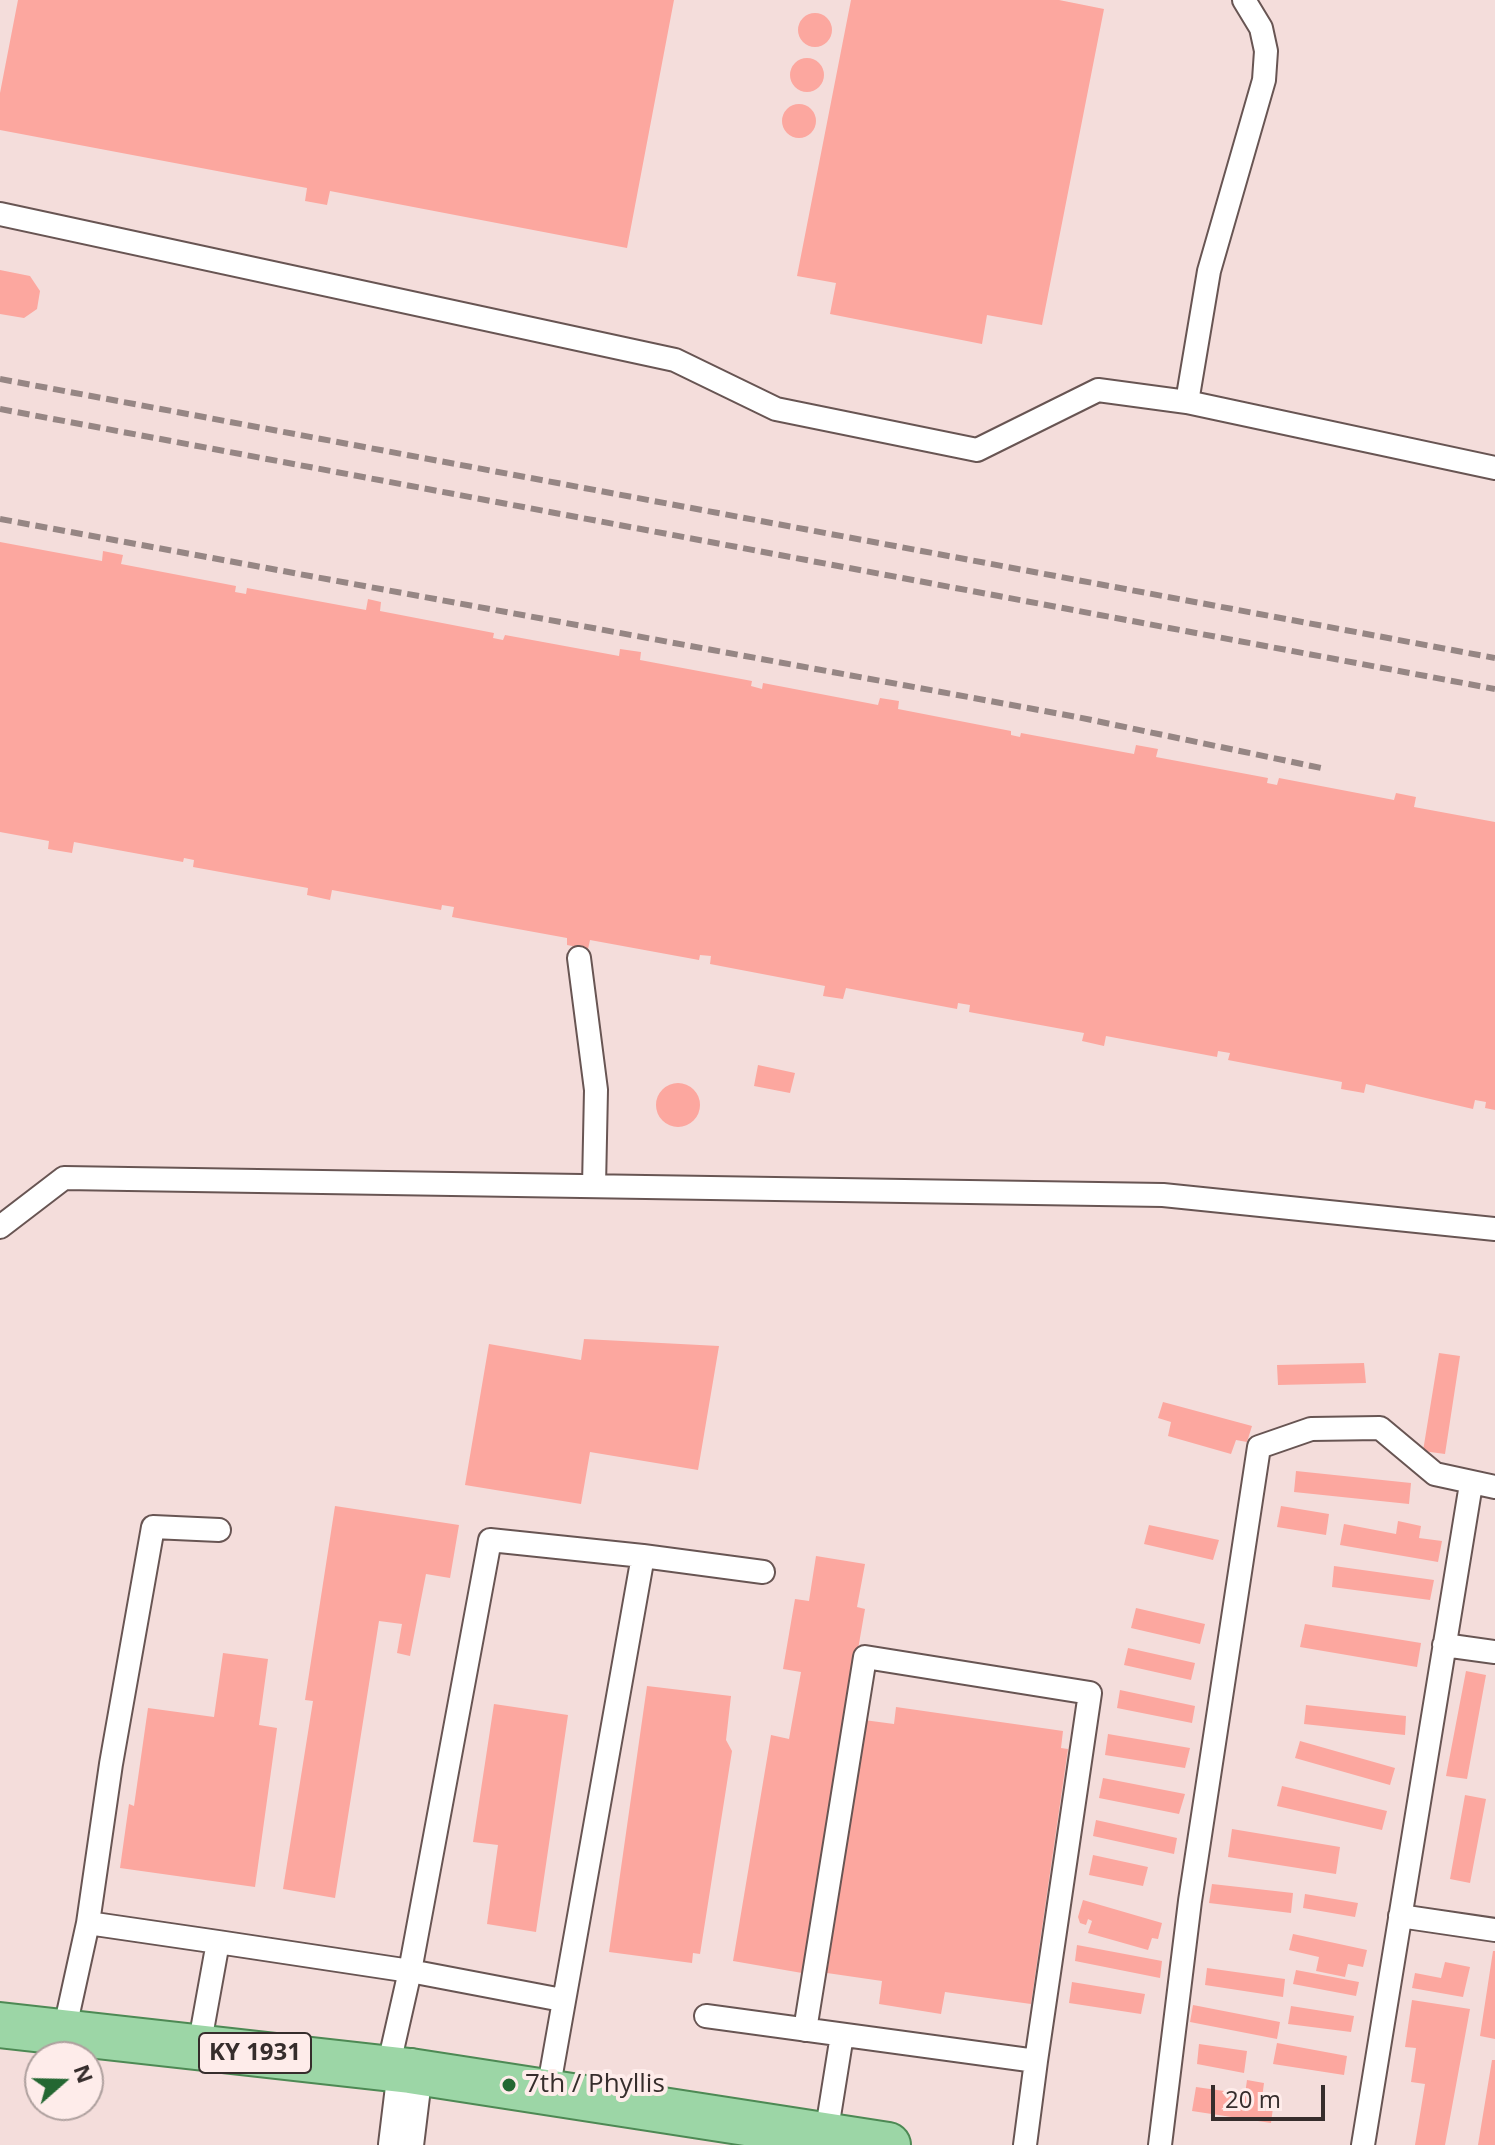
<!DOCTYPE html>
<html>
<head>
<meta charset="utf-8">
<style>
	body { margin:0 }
	#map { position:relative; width:1495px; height:2145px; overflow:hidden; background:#f4dddb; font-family:"Open Sans",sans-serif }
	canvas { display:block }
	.north { position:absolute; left:24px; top:2041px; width:80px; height:80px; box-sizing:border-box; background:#feecea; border:2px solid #aea09e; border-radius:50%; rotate:70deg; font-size:22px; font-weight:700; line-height:32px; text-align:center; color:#362d2c }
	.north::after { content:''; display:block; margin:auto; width:28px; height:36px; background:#246732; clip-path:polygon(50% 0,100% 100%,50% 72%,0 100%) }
	.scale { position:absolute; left:1211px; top:2085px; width:114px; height:36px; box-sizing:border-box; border:4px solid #362d2c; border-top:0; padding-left:10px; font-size:24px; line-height:28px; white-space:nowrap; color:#362d2c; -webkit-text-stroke:6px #feecea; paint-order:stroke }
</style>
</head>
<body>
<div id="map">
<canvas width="1495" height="2145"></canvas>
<div class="north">N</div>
<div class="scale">20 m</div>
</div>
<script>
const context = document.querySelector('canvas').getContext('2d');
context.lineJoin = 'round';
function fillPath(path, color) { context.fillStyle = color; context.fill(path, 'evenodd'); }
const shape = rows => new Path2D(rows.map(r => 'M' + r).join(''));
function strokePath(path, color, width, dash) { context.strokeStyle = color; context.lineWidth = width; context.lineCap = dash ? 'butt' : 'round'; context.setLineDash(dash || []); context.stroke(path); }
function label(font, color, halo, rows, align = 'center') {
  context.font = font + ' "Open Sans",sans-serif'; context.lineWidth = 8; context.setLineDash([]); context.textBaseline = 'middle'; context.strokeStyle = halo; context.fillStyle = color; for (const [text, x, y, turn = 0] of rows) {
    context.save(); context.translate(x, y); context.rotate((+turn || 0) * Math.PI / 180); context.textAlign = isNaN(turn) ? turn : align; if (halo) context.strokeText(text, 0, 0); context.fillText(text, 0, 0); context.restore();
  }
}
fillPath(shape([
	[18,0,674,0,627,248,330,191,327,205,305,201,307,188,0,130,0,93],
	[851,0,1059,0,1104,9,1042,325,987,315,982,344,830,314,836,283,797,276],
	'798 30a17 17 0 1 1 34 0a17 17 0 1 1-34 0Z',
	'790 75a17 17 0 1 1 34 0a17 17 0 1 1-34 0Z',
	'782 121a17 17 0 1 1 34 0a17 17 0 1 1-34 0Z',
	[0,270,30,276,40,291,37,309,24,318,0,314],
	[0,542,102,561,103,551,123,555,121,564,236,586,235,592,246,594,247,588,366,610,368,599,381,602,380,611,494,633,493,638,503,640,505,635,619,656,620,649,641,652,640,660,752,681,751,686,762,689,763,683,878,705,880,698,899,701,898,709,1011,731,1011,735,1020,737,1021,733,1134,754,1136,745,1158,749,1156,757,1268,778,1267,783,1277,785,1279,778,1394,800,1396,793,1416,797,1414,807,1495,822,1495,1110,1485,1108,1486,1102,1475,1100,1473,1109,1366,1084,1364,1093,1341,1089,1342,1082,1228,1060,1230,1053,1218,1051,1217,1057,1106,1036,1104,1046,1082,1041,1084,1033,969,1012,970,1005,958,1003,957,1009,846,988,843,999,823,996,825,986,710,964,711,956,700,955,699,960,590,940,588,949,567,945,567,938,452,917,454,907,442,905,441,910,332,890,330,900,307,895,308,888,193,867,194,860,184,858,183,862,74,842,72,853,48,849,49,841,0,832],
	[758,1065,795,1073,790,1093,754,1086],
	'656 1105a22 22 0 1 1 44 0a22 22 0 1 1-44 0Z',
	[584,1339,719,1346,698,1470,590,1452,581,1504,465,1485,489,1344,581,1360],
	[1439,1353,1460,1356,1445,1454,1423,1451],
	[1364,1363,1366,1383,1278,1385,1277,1365],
	[1163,1402,1252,1426,1247,1442,1236,1440,1231,1454,1168,1436,1171,1422,1158,1418],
	[1296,1471,1411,1483,1409,1504,1294,1492],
	[335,1506,459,1525,450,1578,426,1574,410,1656,397,1653,402,1624,379,1621,335,1898,283,1889,313,1701,305,1700],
	[1281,1506,1329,1514,1326,1535,1277,1527],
	[1398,1521,1421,1526,1419,1538,1442,1541,1438,1562,1340,1545,1344,1524,1396,1534],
	[1149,1525,1219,1540,1213,1560,1144,1544],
	[816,1556,865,1564,857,1607,865,1609,802,1973,733,1961,771,1735,789,1739,801,1672,783,1669,795,1599,809,1601],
	[1334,1566,1434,1580,1430,1600,1332,1587],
	[1136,1608,1205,1624,1200,1644,1131,1628],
	[1305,1624,1421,1643,1417,1667,1300,1647],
	[1128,1648,1195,1663,1191,1680,1124,1665],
	[223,1653,268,1659,259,1725,277,1728,255,1887,120,1868,129,1804,134,1806,148,1708,214,1717],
	[1466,1671,1486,1675,1467,1779,1446,1776],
	[647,1686,731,1696,726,1740,732,1751,700,1954,693,1953,692,1963,609,1952],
	[1120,1690,1195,1706,1192,1723,1117,1708],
	[494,1704,568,1715,536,1932,487,1924,498,1845,473,1842],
	[1306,1705,1406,1716,1405,1735,1304,1724],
	[896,1707,1063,1731,1061,1748,1068,1749,1031,2004,945,1992,941,2014,879,2004,882,1981,827,1973,832,1941,824,1939,864,1720,894,1724],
	[1108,1734,1190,1748,1185,1768,1105,1755],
	[1300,1741,1395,1768,1390,1785,1295,1758],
	[1103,1778,1185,1794,1179,1814,1099,1798],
	[1282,1786,1387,1811,1382,1830,1277,1806],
	[1465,1795,1486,1799,1470,1883,1450,1879],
	[1096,1820,1177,1838,1174,1854,1093,1836],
	[1232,1829,1340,1847,1336,1874,1228,1857],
	[1093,1855,1148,1867,1143,1886,1089,1875],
	[1212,1884,1293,1893,1291,1913,1209,1903],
	[1305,1894,1358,1903,1355,1917,1303,1908],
	[1083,1900,1162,1923,1158,1939,1152,1938,1148,1950,1088,1933,1092,1921,1088,1919,1086,1925,1080,1923,1078,1917],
	[1293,1934,1367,1950,1363,1967,1348,1964,1345,1977,1316,1971,1319,1957,1289,1950],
	[1077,1945,1162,1961,1160,1978,1075,1961],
	[1493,1951,1495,1951,1495,2039,1480,2036],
	[1445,1962,1470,1967,1463,1997,1412,1988,1415,1973,1441,1978],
	[1207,1968,1285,1979,1283,1997,1205,1985],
	[1296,1970,1359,1982,1356,1996,1293,1984],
	[1072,1982,1145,1994,1141,2014,1069,2003],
	[1412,2000,1470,2009,1445,2145,1415,2145,1425,2084,1411,2082,1416,2048,1405,2047],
	[1193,2005,1280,2022,1277,2039,1190,2022],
	[1291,2006,1354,2016,1351,2032,1288,2024],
	[1277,2043,1347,2056,1344,2075,1273,2064],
	[1199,2044,1247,2051,1244,2073,1197,2064],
	[1492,2060,1495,2060,1495,2145,1478,2145],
	[1247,2080,1264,2083,1262,2098,1274,2100,1271,2123,1192,2111,1196,2087,1245,2094]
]), '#fca79f');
const lane = shape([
	[0,214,675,360,776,409,977,450,1098,390,1187,402,1495,468],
	[1187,402,1209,271,1264,80,1266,51,1261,28,1244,0],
	[579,958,596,1090,594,1186],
	[0,1227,64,1178,1163,1195,1495,1229],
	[643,1556,763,1572],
	[1444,1645,1495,1652],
	[1400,1916,1495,1930],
	[88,1923,111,1764,153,1527,219,1530],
	[218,1942,410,1971,562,2000],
	[706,2016,1036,2061,1025,2145],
	[805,2030,865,1657,1090,1693,1036,2061],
	[64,2032,88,1923,218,1942,199,2047],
	[388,2068,410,1971,490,1540,643,1556,548,2091],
	[826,2135,842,2035],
	[1160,2145,1190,1901,1259,1447,1311,1429,1380,1428,1435,1474,1495,1487],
	[1363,2145,1471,1484]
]);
const street = shape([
	[401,2145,410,2071]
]);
const primary = shape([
	[0,2025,410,2071,888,2145]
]);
strokePath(lane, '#685553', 26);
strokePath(street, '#685553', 48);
strokePath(primary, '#4d8954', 48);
strokePath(lane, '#fff', 22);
strokePath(street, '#fff', 44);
strokePath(primary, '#9cd6a6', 44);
strokePath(shape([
	[0,379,1495,658],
	[0,409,1495,689],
	[0,519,1077,717,1326,769]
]), '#968684', 6, [12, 6]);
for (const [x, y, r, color] of [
	[509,2085,8,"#246732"]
]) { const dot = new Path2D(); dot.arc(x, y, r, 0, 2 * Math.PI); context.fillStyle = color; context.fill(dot); strokePath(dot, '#feecea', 3); }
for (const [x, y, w] of [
	[255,2053,112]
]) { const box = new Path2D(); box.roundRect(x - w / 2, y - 20, w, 40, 6); context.fillStyle = '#feecea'; context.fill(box); strokePath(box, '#362d2c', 2); }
label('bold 24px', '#362d2c', null, [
	["KY 1931",255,2053]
]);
label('26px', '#362d2c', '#feecea', [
	["7th / Phyllis",525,2085]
], 'left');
</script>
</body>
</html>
